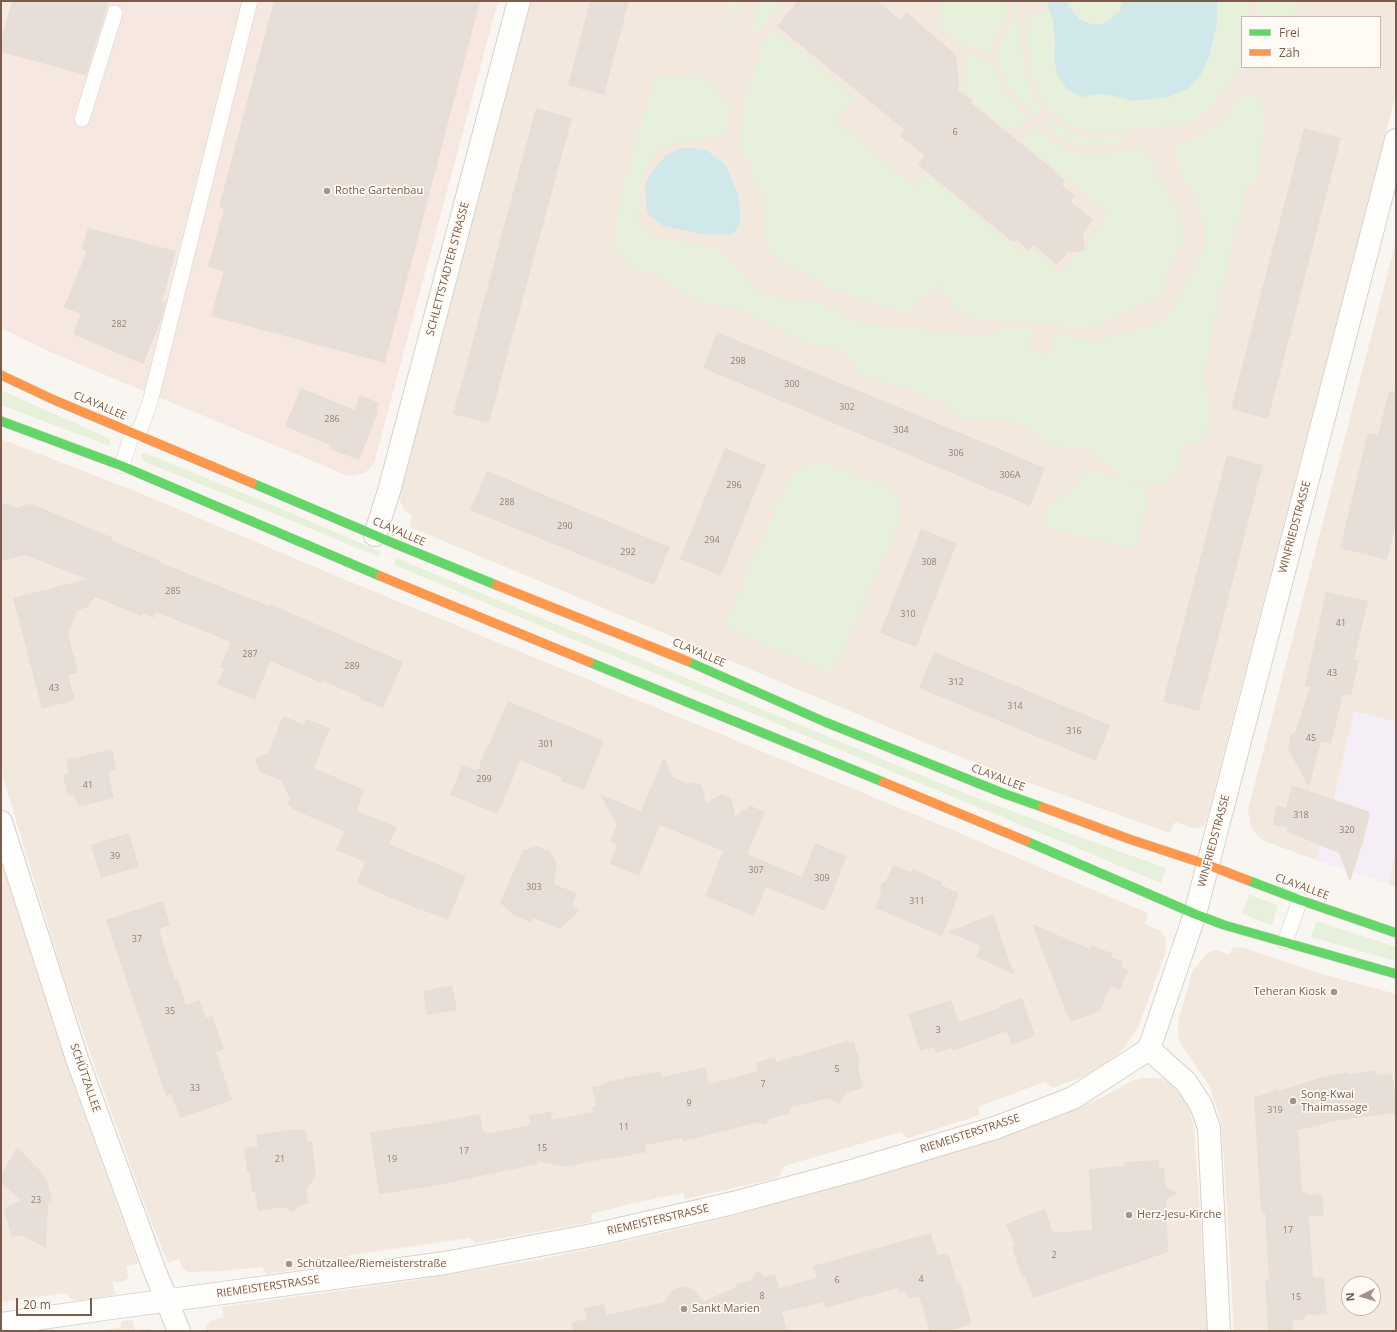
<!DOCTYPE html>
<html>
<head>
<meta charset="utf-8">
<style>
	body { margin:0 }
	#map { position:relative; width:1397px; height:1332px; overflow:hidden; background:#f9f5f0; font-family:"Open Sans",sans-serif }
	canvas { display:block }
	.frame { position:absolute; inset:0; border:2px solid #7a5c4d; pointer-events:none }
	.legend { position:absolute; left:1241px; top:16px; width:140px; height:52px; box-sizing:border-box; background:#fffaf3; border:1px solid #cabbb1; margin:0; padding:5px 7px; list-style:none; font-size:12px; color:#7a5c4d }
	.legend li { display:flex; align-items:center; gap:8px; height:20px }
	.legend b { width:20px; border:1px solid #cabbb1 }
	.north { position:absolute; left:1341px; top:1276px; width:40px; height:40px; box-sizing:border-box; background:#fffaf3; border:1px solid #cabbb1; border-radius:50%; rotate:265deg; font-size:11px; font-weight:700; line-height:16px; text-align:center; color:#7a5c4d }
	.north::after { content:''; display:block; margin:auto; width:14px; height:18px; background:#a69286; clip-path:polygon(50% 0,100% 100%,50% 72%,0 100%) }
	.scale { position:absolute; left:16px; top:1298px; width:76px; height:18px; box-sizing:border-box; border:2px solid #7a5c4d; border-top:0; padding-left:5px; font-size:12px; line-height:14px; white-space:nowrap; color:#7a5c4d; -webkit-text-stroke:3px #fffaf3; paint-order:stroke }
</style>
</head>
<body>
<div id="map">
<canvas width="1397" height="1332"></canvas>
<div class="frame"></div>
<ul class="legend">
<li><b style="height:5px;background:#63d668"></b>Frei</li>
<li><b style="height:5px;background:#ff974d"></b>Zäh</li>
</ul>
<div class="north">N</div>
<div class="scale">20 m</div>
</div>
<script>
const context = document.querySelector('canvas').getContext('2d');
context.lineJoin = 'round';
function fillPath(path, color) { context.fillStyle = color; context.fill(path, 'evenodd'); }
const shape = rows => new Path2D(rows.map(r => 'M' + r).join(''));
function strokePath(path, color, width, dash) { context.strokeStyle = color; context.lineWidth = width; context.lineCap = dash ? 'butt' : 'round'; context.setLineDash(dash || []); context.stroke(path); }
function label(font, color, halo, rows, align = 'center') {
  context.font = font + ' "Open Sans",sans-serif'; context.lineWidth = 3.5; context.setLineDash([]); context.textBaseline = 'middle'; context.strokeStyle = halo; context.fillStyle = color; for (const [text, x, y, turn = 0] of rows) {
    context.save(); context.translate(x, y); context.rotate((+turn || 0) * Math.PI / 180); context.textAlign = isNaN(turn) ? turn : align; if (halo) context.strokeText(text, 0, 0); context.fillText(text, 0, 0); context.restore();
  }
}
fillPath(shape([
	[531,1,1396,1,1396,94,1206,821,1203,827,1193,828,1175,822,1170,833,1013,777,943,750,410,527,412,516,406,512,402,506,399,497],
	[1242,17,1380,17,1380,67,1242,67],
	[1396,241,1396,722,1354,711,1334,799,1316,860,1262,840,1256,834,1251,826,1248,810],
	[1,439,140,493,317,568,919,816,1148,913,1145,924,1161,931,1165,937,1166,943,1165,954,1139,1025,1124,1048,1102,1066,1085,1076,1055,1087,1051,1087,1047,1083,1044,1082,978,1107,980,1115,908,1138,901,1132,784,1166,782,1173,777,1178,685,1199,683,1193,634,1203,591,1214,592,1222,476,1243,469,1238,350,1255,343,1263,267,1274,262,1267,222,1271,188,1272,182,1268,179,1259,168,1263,150,1219,98,1075,64,978,1,771],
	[1396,850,1396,887,1388,884],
	[1,862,72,1082,138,1262,137,1264,126,1266,128,1277,126,1280,123,1282,113,1282,115,1295,74,1301,70,1298,66,1293,1,1302],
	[1233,947,1244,948,1322,974,1396,994,1396,1331,1234,1331,1224,1161,1221,1121,1210,1087,1179,1041,1178,1030,1179,1018,1193,970,1209,952,1216,950,1229,955],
	[1349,1284,1373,1284,1373,1308,1349,1308],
	[1143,1078,1160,1078,1174,1085,1185,1095,1194,1126,1208,1331,207,1331,206,1327,211,1321,224,1317,222,1307,411,1281,543,1259,663,1233,739,1214,800,1197,921,1161,1058,1114,1101,1098,1134,1080],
	[132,1320,135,1330,150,1329,152,1331,94,1331,120,1328,122,1321]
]), '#f2e8de');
fillPath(shape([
	[1,1,498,1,374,463,370,468,364,473,352,476,346,475,50,352,1,328]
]), '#f6e8e1');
fillPath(shape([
	[1354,711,1396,722,1396,850,1388,884,1316,860,1334,799]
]), '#f6eef6');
fillPath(shape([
	[727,1,740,1,735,23,732,19],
	[757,1,778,1,781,4,758,32,755,33,751,30],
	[940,1,1005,1,1007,8,1006,16,1004,24,993,40,990,55,958,42,942,30,939,9],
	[1011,1,1016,1,1023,61,1026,75,1033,96,1042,112,1036,117,1022,105,1012,92,1004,77,997,60,999,43,1009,28,1012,17,1013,8],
	[1067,1,1090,1,1099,3,1100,1,1123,1,1120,11,1111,19,1104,24,1093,25,1079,19,1069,7],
	[1217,1,1249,1,1250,17,1242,17,1242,61,1231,81,1217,99,1200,118,1182,125,1103,132,1085,131,1065,123,1050,111,1041,99,1031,74,1026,37,1026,21,1035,13,1049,8,1054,31,1054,60,1058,77,1068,90,1082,97,1098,94,1111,95,1133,101,1147,100,1209,56,1217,24],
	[1256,1,1298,1,1293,17,1257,17],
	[772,31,777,32,854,98,835,121,914,188,926,174,1025,257,1032,249,1060,273,1082,249,1109,214,1020,139,1038,129,1054,143,1069,151,1081,155,1087,156,1113,153,1116,151,1122,152,1129,149,1141,148,1144,150,1149,156,1161,186,1172,199,1181,219,1183,236,1182,244,1168,268,1163,291,1151,301,1122,312,1095,326,1073,329,1047,323,989,321,972,317,959,311,954,307,937,282,935,289,933,291,918,298,915,303,913,312,903,312,855,297,839,290,829,288,801,270,790,266,773,255,767,246,764,234,764,204,750,167,739,146,738,136,738,133,741,129,741,118,743,100,750,86,758,53,763,41],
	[965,53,991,63,1003,90,1031,122,1006,129,973,103,974,100,962,89,966,74],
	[1248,67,1261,67,1259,76,1254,74],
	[654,75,695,76,712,84,721,96,728,109,728,124,720,135,717,137,674,143,660,148,649,162,639,186,640,203,637,222,644,227,650,236,661,239,715,247,724,255,758,291,777,298,812,301,857,322,872,325,920,329,927,331,951,330,973,336,997,333,999,329,1032,329,1029,352,1051,355,1054,332,1100,343,1109,336,1135,331,1164,320,1167,317,1198,263,1206,239,1203,223,1195,195,1191,188,1183,180,1177,170,1176,148,1182,142,1190,140,1221,124,1240,97,1255,96,1261,100,1265,122,1259,156,1258,175,1255,182,1245,187,1241,213,1232,241,1226,274,1218,297,1218,306,1211,331,1208,353,1203,368,1205,384,1210,406,1209,419,1203,442,1196,444,1184,444,1182,446,1179,466,1176,472,1167,481,1153,487,1149,486,1139,480,1124,479,1140,484,1144,491,1148,495,1134,549,1043,527,1048,505,1078,485,1084,468,1124,479,1091,450,1048,444,1041,440,1039,437,1026,427,1012,422,1000,420,964,419,956,414,944,404,908,388,888,382,871,380,857,371,843,350,799,341,778,328,738,309,697,301,656,276,631,266,621,257,615,245,615,229,620,198],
	[1052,121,1077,135,1088,138,1104,138,1122,136,1126,136,1127,139,1101,145,1086,146,1074,143,1061,138,1046,126],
	[1,390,110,439,110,445,107,445,1,405],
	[145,453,282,509,381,552,379,557,280,516,145,462,143,460,141,456,142,454],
	[819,462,884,486,897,501,899,514,899,522,832,674,724,626,790,475,802,467],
	[396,558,967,794,1104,846,1166,868,1161,883,394,565],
	[1249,895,1278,905,1272,925,1242,914],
	[1317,921,1396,947,1396,961,1311,937]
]), '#e7f0db');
fillPath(shape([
	[1046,1,1067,1,1069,7,1079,19,1093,25,1103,24,1111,19,1120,11,1123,1,1217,1,1217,24,1209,56,1200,76,1187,89,1169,97,1133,101,1111,95,1098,94,1082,97,1068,90,1058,77,1054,60,1055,45,1053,21,1050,11],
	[689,148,706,150,725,164,738,194,740,208,740,222,737,229,733,234,707,235,663,226,649,215,647,211,645,186,649,175,666,155,679,149]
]), '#d0e8ea');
fillPath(shape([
	[12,1,109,1,86,75,1,52,1,41],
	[274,1,480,1,385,363,211,316,224,271,208,267,224,209,219,207],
	[590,1,629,1,604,95,568,85],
	[798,1,877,1,900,20,906,12,956,55,959,86,957,89,973,101,971,103,1056,172,1055,173,1065,181,1062,185,1075,196,1070,201,1093,220,1083,233,1085,251,1068,252,1057,265,1034,245,1029,250,1017,240,1013,242,918,165,925,156,900,136,905,130,777,26],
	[536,108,572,118,489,423,453,414],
	[1304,128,1341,138,1268,419,1231,409],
	[88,228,176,251,162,301,166,302,160,323,143,364,73,334,81,314,64,307,87,251,81,249],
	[717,332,1045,468,1030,506,703,368],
	[301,388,355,410,360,395,379,403,376,411,378,412,359,460,330,449,332,446,285,426],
	[1389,391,1396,392,1396,524,1387,560,1340,548,1368,433,1378,435],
	[725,448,766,465,721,576,680,559],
	[1227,455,1263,465,1199,711,1163,702],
	[487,471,670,547,654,585,470,510],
	[1,502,17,508,28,504,34,505,113,538,112,540,115,541,115,542,159,560,159,562,269,606,270,604,403,662,383,708,360,699,361,697,323,681,322,683,270,661,255,700,217,684,224,669,220,668,231,642,156,612,154,618,142,613,141,616,95,597,87,607,77,611,68,634,78,672,68,675,75,700,42,709,13,598,87,579,25,555,1,561],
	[921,529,957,543,916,647,880,633],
	[1326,592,1368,601,1354,660,1359,661,1351,696,1343,694,1331,744,1321,741,1309,787,1288,749,1291,735,1296,731,1310,687,1305,686],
	[934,652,1110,725,1096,761,919,688],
	[508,701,604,741,584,790,561,781,562,778,520,760,498,814,450,795,462,766,478,770,486,746,488,747],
	[283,716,304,725,306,719,330,728,314,768,364,790,357,811,397,827,389,844,466,876,448,920,420,909,420,910,357,883,365,862,336,850,344,831,294,810,288,804,290,799,282,781,260,772,255,759,268,753],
	[112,749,116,770,108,772,114,798,78,807,74,795,68,796,63,775,69,773,66,760],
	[664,757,672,777,689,784,693,782,701,785,706,803,722,794,731,798,735,816,751,806,765,812,747,854,802,877,815,843,847,856,825,911,766,887,754,916,705,896,723,851,660,825,639,876,610,864,617,845,610,841,618,823,616,823,600,794,641,811],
	[1292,785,1370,812,1365,835,1350,882,1339,853,1286,831,1288,828,1273,825,1276,805,1286,808],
	[129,833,139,867,101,878,91,845],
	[538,846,549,851,557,863,554,884,576,893,572,907,580,910,560,929,533,918,531,922,515,916,500,903,523,850],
	[893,865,911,872,913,869,942,882,941,885,959,893,942,936,875,908,881,894,880,888,882,883,886,881],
	[163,901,170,925,159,929,175,980,178,979,186,1005,200,1000,206,1018,212,1016,224,1049,216,1052,232,1100,180,1118,171,1094,166,1096,106,920],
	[993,914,1008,957,1014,974,976,957,981,946,948,932],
	[1032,924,1090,949,1091,945,1113,954,1111,957,1123,962,1121,967,1128,970,1120,990,1110,986,1100,1011,1070,1022],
	[452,985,457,1010,427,1015,423,991],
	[1022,998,1035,1036,1012,1045,1007,1031,953,1051,952,1048,936,1053,934,1047,920,1051,908,1014,951,1000,959,1022,999,1008,999,1006],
	[848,1041,849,1044,854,1042,860,1063,858,1067,863,1088,846,1093,840,1104,828,1098,789,1108,790,1113,770,1119,766,1125,759,1122,683,1141,682,1138,645,1145,646,1152,621,1157,608,1159,607,1158,566,1167,537,1161,538,1164,428,1187,379,1194,370,1132,426,1124,480,1114,483,1132,486,1131,486,1134,530,1125,529,1116,551,1111,552,1120,593,1112,592,1107,596,1106,592,1087,605,1084,605,1082,660,1071,662,1077,705,1067,709,1084,758,1071,756,1063,775,1057,776,1062],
	[1376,1071,1377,1075,1392,1074,1396,1102,1396,1113,1340,1120,1298,1130,1302,1193,1308,1192,1308,1195,1322,1194,1324,1216,1309,1216,1313,1277,1324,1277,1327,1314,1306,1315,1303,1320,1293,1321,1293,1331,1268,1331,1265,1280,1269,1280,1265,1213,1261,1213,1254,1098,1278,1089,1278,1091,1314,1080,1314,1079,1347,1072,1348,1074],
	[294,1129,306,1131,308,1142,312,1141,316,1176,306,1190,309,1204,301,1205,293,1212,283,1207,258,1211,255,1192,252,1192,249,1171,247,1171,244,1148,258,1146,256,1135],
	[17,1147,42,1173,48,1184,52,1203,48,1204,46,1248,21,1235,12,1237,4,1209,21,1200,1,1183,1,1176],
	[1159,1160,1159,1167,1164,1168,1166,1186,1177,1193,1166,1200,1168,1252,1033,1298,1025,1277,1022,1278,1012,1247,1015,1246,1006,1224,1045,1209,1053,1233,1092,1230,1089,1169,1124,1166,1124,1162],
	[931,1233,938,1255,945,1253,946,1256,949,1255,957,1284,960,1283,972,1324,948,1331,930,1331,919,1296,908,1299,906,1291,900,1293,898,1288,825,1308,824,1302,782,1312,787,1331,573,1331,572,1322,587,1319,584,1308,604,1304,606,1315,665,1302,668,1295,673,1290,682,1286,692,1289,704,1301,737,1287,736,1284,752,1280,758,1270,764,1277,775,1274,779,1288,817,1278,813,1266]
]), '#e6ded7');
const lane = shape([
	[82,119,115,13],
	[138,435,150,402,250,1],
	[122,466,132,433],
	[1285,942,1300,900]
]);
const street = shape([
	[375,535,389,491,519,1],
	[1,822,77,1059,154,1269,179,1331],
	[1149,1049,1186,1082,1201,1105,1209,1128,1219,1331],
	[1,1324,104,1309,445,1263,598,1234,733,1203,855,1170,995,1128,1073,1098,1149,1049,1195,914,1396,140]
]);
const fast = shape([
	[1,421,122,466,380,576],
	[252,483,393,543,496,585],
	[687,661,825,722,1005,794,1042,807],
	[589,662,883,782],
	[1026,841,1195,914,1224,925,1396,974],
	[1247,880,1300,900,1396,933]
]);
const slow = shape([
	[1,375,54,400,252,483],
	[380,576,589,662],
	[496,585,687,661],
	[883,782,1026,841],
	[1042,807,1129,839,1208,865,1247,880]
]);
strokePath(lane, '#d7d1cb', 16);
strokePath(street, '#d7d1cb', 24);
strokePath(fast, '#d9d2cb', 10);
strokePath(slow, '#d9d2cb', 10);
strokePath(lane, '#fefefd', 15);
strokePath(street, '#fefefd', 22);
strokePath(fast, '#63d668', 9);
strokePath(slow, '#ff974d', 9);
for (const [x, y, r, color] of [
	[327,191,4,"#a69286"],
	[1334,992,4,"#a69286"],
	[1293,1101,4,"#a69286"],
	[1129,1215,4,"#a69286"],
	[289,1264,4,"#a69286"],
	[684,1309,4,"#a69286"]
]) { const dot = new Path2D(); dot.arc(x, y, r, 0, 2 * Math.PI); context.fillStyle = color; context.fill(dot); strokePath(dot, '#fffaf3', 1.5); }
label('9px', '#977e72', null, [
	["6",955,132],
	["282",119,324],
	["298",738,361],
	["300",792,384],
	["302",847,407],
	["286",332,419],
	["304",901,430],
	["306",956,453],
	["306A",1010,475],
	["296",734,485],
	["288",507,502],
	["290",565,526],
	["294",712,540],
	["292",628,552],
	["308",929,562],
	["285",173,591],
	["310",908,614],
	["41",1341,623],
	["287",250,654],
	["289",352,666],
	["43",1332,673],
	["312",956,682],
	["43",54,688],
	["314",1015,706],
	["316",1074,731],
	["45",1311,738],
	["301",546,744],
	["299",484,779],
	["41",88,785],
	["318",1301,815],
	["320",1347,830],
	["39",115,856],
	["307",756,870],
	["309",822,878],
	["303",534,887],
	["311",917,901],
	["37",137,939],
	["35",170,1011],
	["3",938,1030],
	["5",837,1069],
	["7",763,1084],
	["33",195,1088],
	["9",689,1103],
	["319",1275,1110],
	["11",624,1127],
	["15",542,1148],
	["17",464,1151],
	["21",280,1159],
	["19",392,1159],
	["23",36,1200],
	["17",1288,1230],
	["2",1054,1255],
	["4",921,1279],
	["6",837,1280],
	["8",762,1296],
	["15",1296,1297]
]);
label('11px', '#7a5c4d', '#fffaf3', [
	["Rothe Gartenbau",335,191],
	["Teheran Kiosk",1326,992,"right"],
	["Song-Kwai",1301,1095],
	["Thaimassage",1301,1108],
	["Herz-Jesu-Kirche",1137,1215],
	["Schützallee/Riemeisterstraße",297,1264],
	["Sankt Marien",692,1309]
], 'left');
label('11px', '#7a5c4d', '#fffaf3', [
	["SCHLETTSTADTER STRASSE",448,269,-75],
	["CLAYALLEE",100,406,23],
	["WINFRIEDSTRASSE",1295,527,-75],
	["CLAYALLEE",399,532,23],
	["CLAYALLEE",699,653,23],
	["CLAYALLEE",998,778,21],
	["WINFRIEDSTRASSE",1214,841,-75],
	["CLAYALLEE",1302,887,20],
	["SCHÜTZALLEE",85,1078,71],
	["RIEMEISTERSTRASSE",970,1134,-18],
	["RIEMEISTERSTRASSE",658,1220,-13],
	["RIEMEISTERSTRASSE",268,1287,-8]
]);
</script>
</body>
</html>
